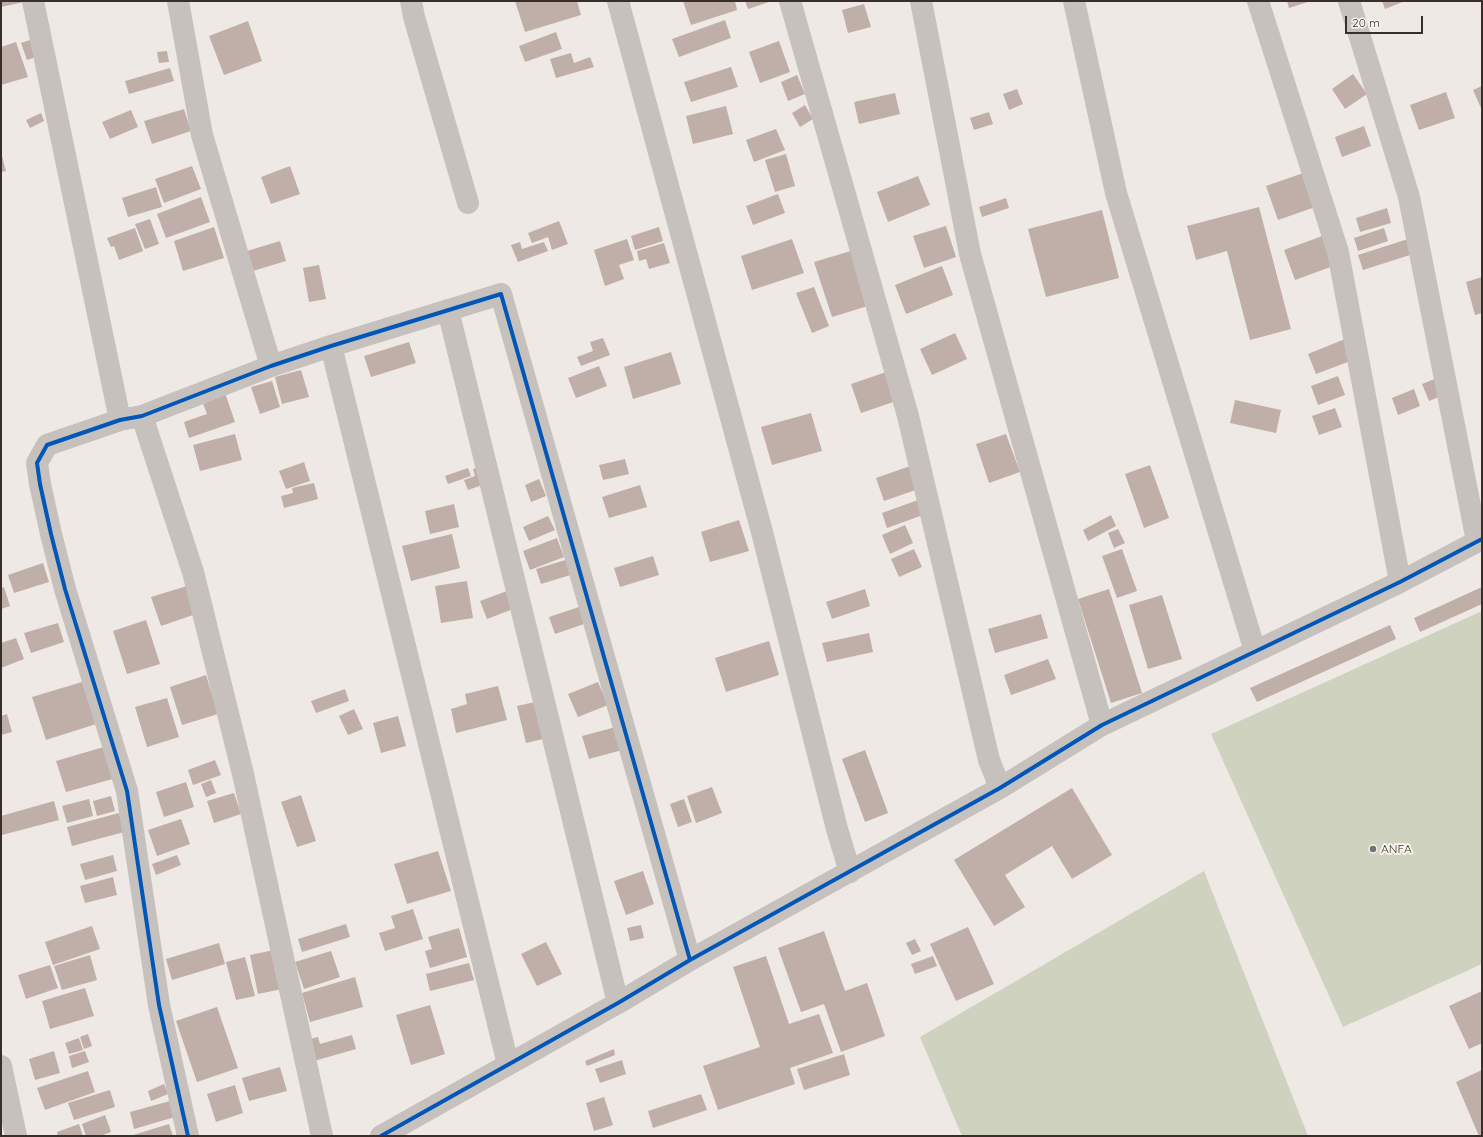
<!DOCTYPE html>
<html>
<head>
<meta charset="utf-8">
<style>
	body { margin:0 }
	#map { position:relative; width:1483px; height:1137px; overflow:hidden; background:#eee9e4; font-family:Quicksand,sans-serif }
	canvas { display:block }
	.frame { position:absolute; inset:0; border:2px solid #382f2b; pointer-events:none }
	.scale { position:absolute; left:1345px; top:16px; width:78px; height:18px; box-sizing:border-box; border:2px solid #382f2b; border-top:0; padding-left:5px; font-size:12px; line-height:14px; white-space:nowrap; color:#382f2b; -webkit-text-stroke:3px #f9f3ed; paint-order:stroke }
</style>
</head>
<body>
<div id="map">
<canvas width="1483" height="1137"></canvas>
<div class="frame"></div>
<div class="scale">20 m</div>
</div>
<script>
const context = document.querySelector('canvas').getContext('2d');
context.lineJoin = 'round';
function fillPath(path, color) { context.fillStyle = color; context.fill(path, 'evenodd'); }
const shape = rows => new Path2D(rows.map(r => 'M' + r).join(''));
function strokePath(path, color, width, dash) { context.strokeStyle = color; context.lineWidth = width; context.lineCap = dash ? 'butt' : 'round'; context.setLineDash(dash || []); context.stroke(path); }
function label(font, color, halo, rows, align = 'center') {
  context.font = font + ' Quicksand,sans-serif'; context.lineWidth = 4; context.setLineDash([]); context.textBaseline = 'middle'; context.strokeStyle = halo; context.fillStyle = color; for (const [text, x, y, turn = 0] of rows) {
    context.save(); context.translate(x, y); context.rotate((+turn || 0) * Math.PI / 180); context.textAlign = isNaN(turn) ? turn : align; if (halo) context.strokeText(text, 0, 0); context.fillText(text, 0, 0); context.restore();
  }
}
fillPath(shape([
	[1482,611,1482,964,1343,1027,1211,734],
	[1204,871,1308,1136,962,1136,920,1037]
]), '#d0d2c0');
fillPath(shape([
	[1,1,24,1,24,2,1,7],
	[515,1,577,1,581,15,525,32],
	[683,1,735,1,737,10,691,25],
	[745,1,772,1,748,9],
	[1287,1,1311,1,1289,8],
	[1382,1,1405,1,1385,9],
	[864,4,871,27,848,33,842,10],
	[725,20,731,38,679,57,672,39],
	[248,21,262,61,224,75,209,36],
	[556,32,562,49,525,62,519,46],
	[30,40,36,57,27,60,21,43],
	[779,41,790,72,760,83,749,52],
	[16,42,28,77,1,85,1,47],
	[167,51,169,62,159,63,157,52],
	[571,53,574,63,590,57,594,67,556,78,550,59],
	[731,67,738,87,691,102,684,82],
	[170,68,174,81,129,94,125,81],
	[1353,74,1367,94,1345,109,1332,89],
	[797,75,805,94,788,101,781,82],
	[1482,86,1482,107,1481,108,1473,90],
	[1017,89,1023,104,1009,110,1003,94],
	[1446,92,1455,118,1419,130,1410,105],
	[895,93,900,114,859,124,854,102],
	[805,105,813,119,800,127,792,113],
	[726,106,733,134,693,144,686,116],
	[184,109,191,131,152,144,144,121],
	[131,110,138,127,110,139,102,122],
	[989,112,993,124,974,130,970,118],
	[41,113,44,121,30,128,26,120],
	[1364,126,1371,146,1342,157,1335,137],
	[776,129,785,150,754,162,746,140],
	[1,152,6,171,1,172],
	[786,154,795,186,775,192,765,160],
	[192,166,201,189,164,203,155,179],
	[290,166,300,194,271,204,261,177],
	[1309,171,1321,205,1278,220,1266,186],
	[918,176,930,205,888,222,877,192],
	[156,187,162,207,128,217,122,198],
	[778,194,785,213,753,225,746,206],
	[201,197,210,222,166,238,157,214],
	[1006,198,1009,208,982,217,979,207],
	[1259,207,1291,329,1250,340,1227,251,1196,260,1187,226],
	[1387,208,1391,223,1360,232,1356,218],
	[1102,210,1119,278,1046,297,1028,229],
	[150,219,159,244,145,249,135,224],
	[559,221,568,244,552,250,548,237,532,243,528,233],
	[946,226,956,257,924,268,913,236],
	[214,227,224,258,183,271,174,241],
	[659,227,663,241,635,250,631,236],
	[135,228,143,251,119,260,114,246,111,247,107,238],
	[1384,228,1388,241,1358,251,1354,238],
	[1325,235,1336,265,1295,280,1284,250],
	[627,239,634,260,619,265,624,279,605,286,594,250],
	[792,239,804,273,752,290,741,256],
	[1408,239,1413,254,1363,270,1358,255],
	[280,241,286,261,253,271,247,251],
	[520,242,522,249,544,242,548,251,518,262,511,245],
	[664,243,670,263,649,269,646,259,639,261,637,251],
	[854,250,871,305,832,317,814,262],
	[319,265,326,299,309,302,303,268],
	[942,266,953,295,906,314,895,285],
	[1482,277,1482,313,1475,315,1466,282],
	[814,287,829,326,812,333,796,293],
	[955,333,967,359,932,375,920,349],
	[603,338,610,355,581,366,577,357,593,351,590,342],
	[1345,339,1353,360,1316,374,1308,354],
	[409,342,416,363,371,377,364,356],
	[671,352,681,384,633,399,624,367],
	[599,366,607,386,576,398,568,378],
	[301,370,309,397,282,404,275,377],
	[892,370,902,399,861,413,851,384],
	[1338,376,1345,395,1318,405,1311,386],
	[1440,377,1446,394,1429,401,1422,384],
	[272,381,280,407,260,414,251,387],
	[1414,389,1420,406,1398,415,1392,398],
	[225,393,235,422,189,438,184,422,207,414,202,401],
	[1235,400,1281,410,1276,433,1230,423],
	[1335,408,1342,427,1319,435,1312,416],
	[811,413,822,451,772,465,761,427],
	[235,434,242,460,200,471,193,445],
	[1006,434,1020,472,989,483,976,444],
	[625,459,629,474,603,480,599,465],
	[304,462,310,481,286,489,279,471],
	[916,464,924,487,884,501,876,478],
	[482,465,488,483,468,490,464,480,475,476,473,469],
	[1150,465,1169,518,1144,528,1125,474],
	[468,468,471,476,448,484,445,476],
	[539,479,546,496,531,502,525,485],
	[314,483,318,499,284,508,281,496,293,493,292,488],
	[640,485,647,507,609,518,602,497],
	[918,500,923,515,887,528,882,513],
	[454,504,459,527,430,534,425,511],
	[1111,515,1116,526,1088,541,1083,530],
	[548,516,555,530,529,541,523,527],
	[739,520,749,551,710,562,701,532],
	[905,525,913,543,890,554,882,535],
	[1118,529,1125,543,1114,548,1108,533],
	[452,534,460,568,411,581,402,546],
	[557,538,564,557,530,570,523,551],
	[914,549,922,567,899,577,891,559],
	[1122,549,1137,591,1117,598,1102,556],
	[653,556,659,575,620,587,614,568],
	[572,558,577,573,541,584,536,569],
	[43,563,49,582,14,593,8,575],
	[467,581,473,618,441,623,435,586],
	[187,586,196,614,161,626,151,597],
	[4,587,10,606,1,609,1,588],
	[1482,587,1482,604,1420,632,1414,618],
	[865,589,870,606,832,619,826,602],
	[1109,589,1142,693,1111,703,1078,599],
	[507,591,513,609,487,619,480,601],
	[1162,595,1182,659,1148,669,1129,605],
	[579,607,584,624,555,634,549,617],
	[1041,614,1048,638,995,653,988,629],
	[146,620,160,664,127,674,113,631],
	[58,623,64,642,31,653,24,633],
	[1390,625,1396,639,1257,702,1250,688],
	[869,633,873,652,827,662,822,643],
	[16,638,24,659,1,668,1,643],
	[769,641,779,675,726,692,715,658],
	[1048,659,1056,679,1011,695,1004,675],
	[206,675,218,714,182,725,170,687],
	[82,682,96,724,46,740,32,697],
	[598,682,608,705,578,717,568,694],
	[498,686,507,720,456,733,451,709,467,704,465,694],
	[345,689,349,701,316,713,311,701],
	[167,698,179,737,147,747,135,707],
	[535,702,543,739,526,743,517,706],
	[354,709,363,729,348,735,339,716],
	[7,714,12,732,1,735,1,716],
	[398,716,406,746,381,753,373,723],
	[616,727,622,750,589,759,582,736],
	[107,746,116,778,66,792,56,761],
	[865,750,888,813,865,822,842,759],
	[215,760,221,775,193,785,188,770],
	[211,780,216,793,206,797,201,784],
	[186,782,194,807,164,817,156,792],
	[712,787,722,813,696,823,687,796],
	[1072,788,1112,855,1072,879,1052,846,1005,875,1025,907,994,926,954,860],
	[234,793,241,814,214,823,207,801],
	[301,795,316,841,297,847,281,802],
	[111,796,115,811,97,816,93,801],
	[89,799,93,816,67,823,62,806],
	[684,799,692,822,678,827,670,804],
	[54,801,59,820,2,835,1,816],
	[119,813,124,832,72,846,67,827],
	[181,819,190,844,157,856,148,830],
	[438,851,451,891,407,904,394,864],
	[113,855,117,871,85,880,80,864],
	[177,855,181,865,156,875,152,864],
	[643,871,654,904,626,915,614,881],
	[113,877,117,895,85,903,80,886],
	[413,909,423,939,385,951,379,933,395,928,391,916],
	[346,924,350,937,302,952,298,939],
	[641,925,644,938,630,941,627,928],
	[92,926,100,949,53,965,45,942],
	[968,927,994,984,956,1001,930,944],
	[459,928,467,957,430,968,425,951,432,949,428,937],
	[824,931,845,991,867,983,885,1036,841,1052,824,1004,801,1012,778,948],
	[915,939,921,951,912,955,906,943],
	[546,942,562,974,537,986,521,954],
	[219,943,225,964,172,980,166,959],
	[274,950,282,989,258,994,250,955],
	[331,951,340,977,304,989,295,962],
	[90,955,97,980,62,990,54,966],
	[766,956,789,1024,819,1014,833,1053,790,1068,795,1084,718,1110,703,1066,760,1047,733,967],
	[933,956,937,966,915,974,911,964],
	[245,957,255,996,236,1000,226,962],
	[469,963,474,980,430,991,426,974],
	[50,965,58,988,26,999,18,975],
	[355,977,363,1007,310,1022,302,993],
	[85,988,94,1016,50,1029,42,1001],
	[1482,991,1482,1043,1469,1049,1449,1006],
	[430,1005,445,1054,411,1065,396,1015],
	[217,1007,238,1068,197,1082,176,1021],
	[88,1034,92,1046,84,1049,80,1037],
	[352,1035,356,1049,314,1061,307,1040,318,1037,320,1044],
	[79,1038,83,1050,69,1054,65,1043],
	[614,1049,615,1055,587,1066,585,1061],
	[54,1051,60,1073,35,1080,29,1059],
	[85,1051,89,1062,72,1068,69,1056],
	[844,1054,850,1075,804,1090,797,1069],
	[622,1060,626,1074,600,1083,595,1069],
	[280,1067,287,1091,249,1101,242,1078],
	[1482,1070,1482,1136,1479,1136,1456,1082],
	[88,1071,95,1092,45,1110,37,1088],
	[164,1084,168,1094,151,1101,148,1091],
	[235,1085,243,1113,216,1122,207,1094],
	[110,1090,115,1107,74,1120,68,1103],
	[701,1094,707,1110,653,1128,648,1111],
	[604,1097,613,1125,594,1131,586,1103],
	[170,1101,175,1117,134,1129,130,1112],
	[105,1115,111,1132,100,1136,86,1136,82,1124],
	[79,1124,83,1136,58,1136,57,1132],
	[169,1124,173,1136,130,1136]
]), '#c0aea8');
strokePath(shape([
	[33,1,120,420],
	[178,1,202,135,271,366],
	[411,1,414,17,468,203],
	[618,1,762,532,837,829,850,872],
	[790,1,908,416,989,760,1000,788],
	[921,1,970,254,1102,725],
	[1074,1,1116,193,1255,651],
	[1258,1,1338,252,1400,582],
	[1349,1,1409,197,1477,541],
	[448,310,618,1003],
	[331,346,508,1064],
	[142,416,193,572,243,774,322,1136],
	[1,1066,16,1136],
	[188,1136,159,1005,127,791,65,589,51,534,40,484,37,463,47,445,120,420,142,416,271,366,331,346,501,294,690,960],
	[381,1136,618,1003,690,960,1000,788,1102,725,1400,582,1482,539]
]), '#c7c1bd', 22);
strokePath(shape([
	[188,1136,159,1005,127,791,65,589,51,534,40,484,37,463,47,445,120,420,142,416,271,366,331,346,501,294,690,960],
	[381,1136,618,1003,690,960,1000,788,1102,725,1400,582,1482,539]
]), '#0057b8', 4);
for (const [x, y, r, color] of [
	[1373,849,4,"#78706c"]
]) { const dot = new Path2D(); dot.arc(x, y, r, 0, 2 * Math.PI); context.fillStyle = color; context.fill(dot); strokePath(dot, '#f9f3ed', 1.5); }
label('12px', '#382f2b', '#f9f3ed', [
	["ANFA",1381,849]
], 'left');
</script>
</body>
</html>
